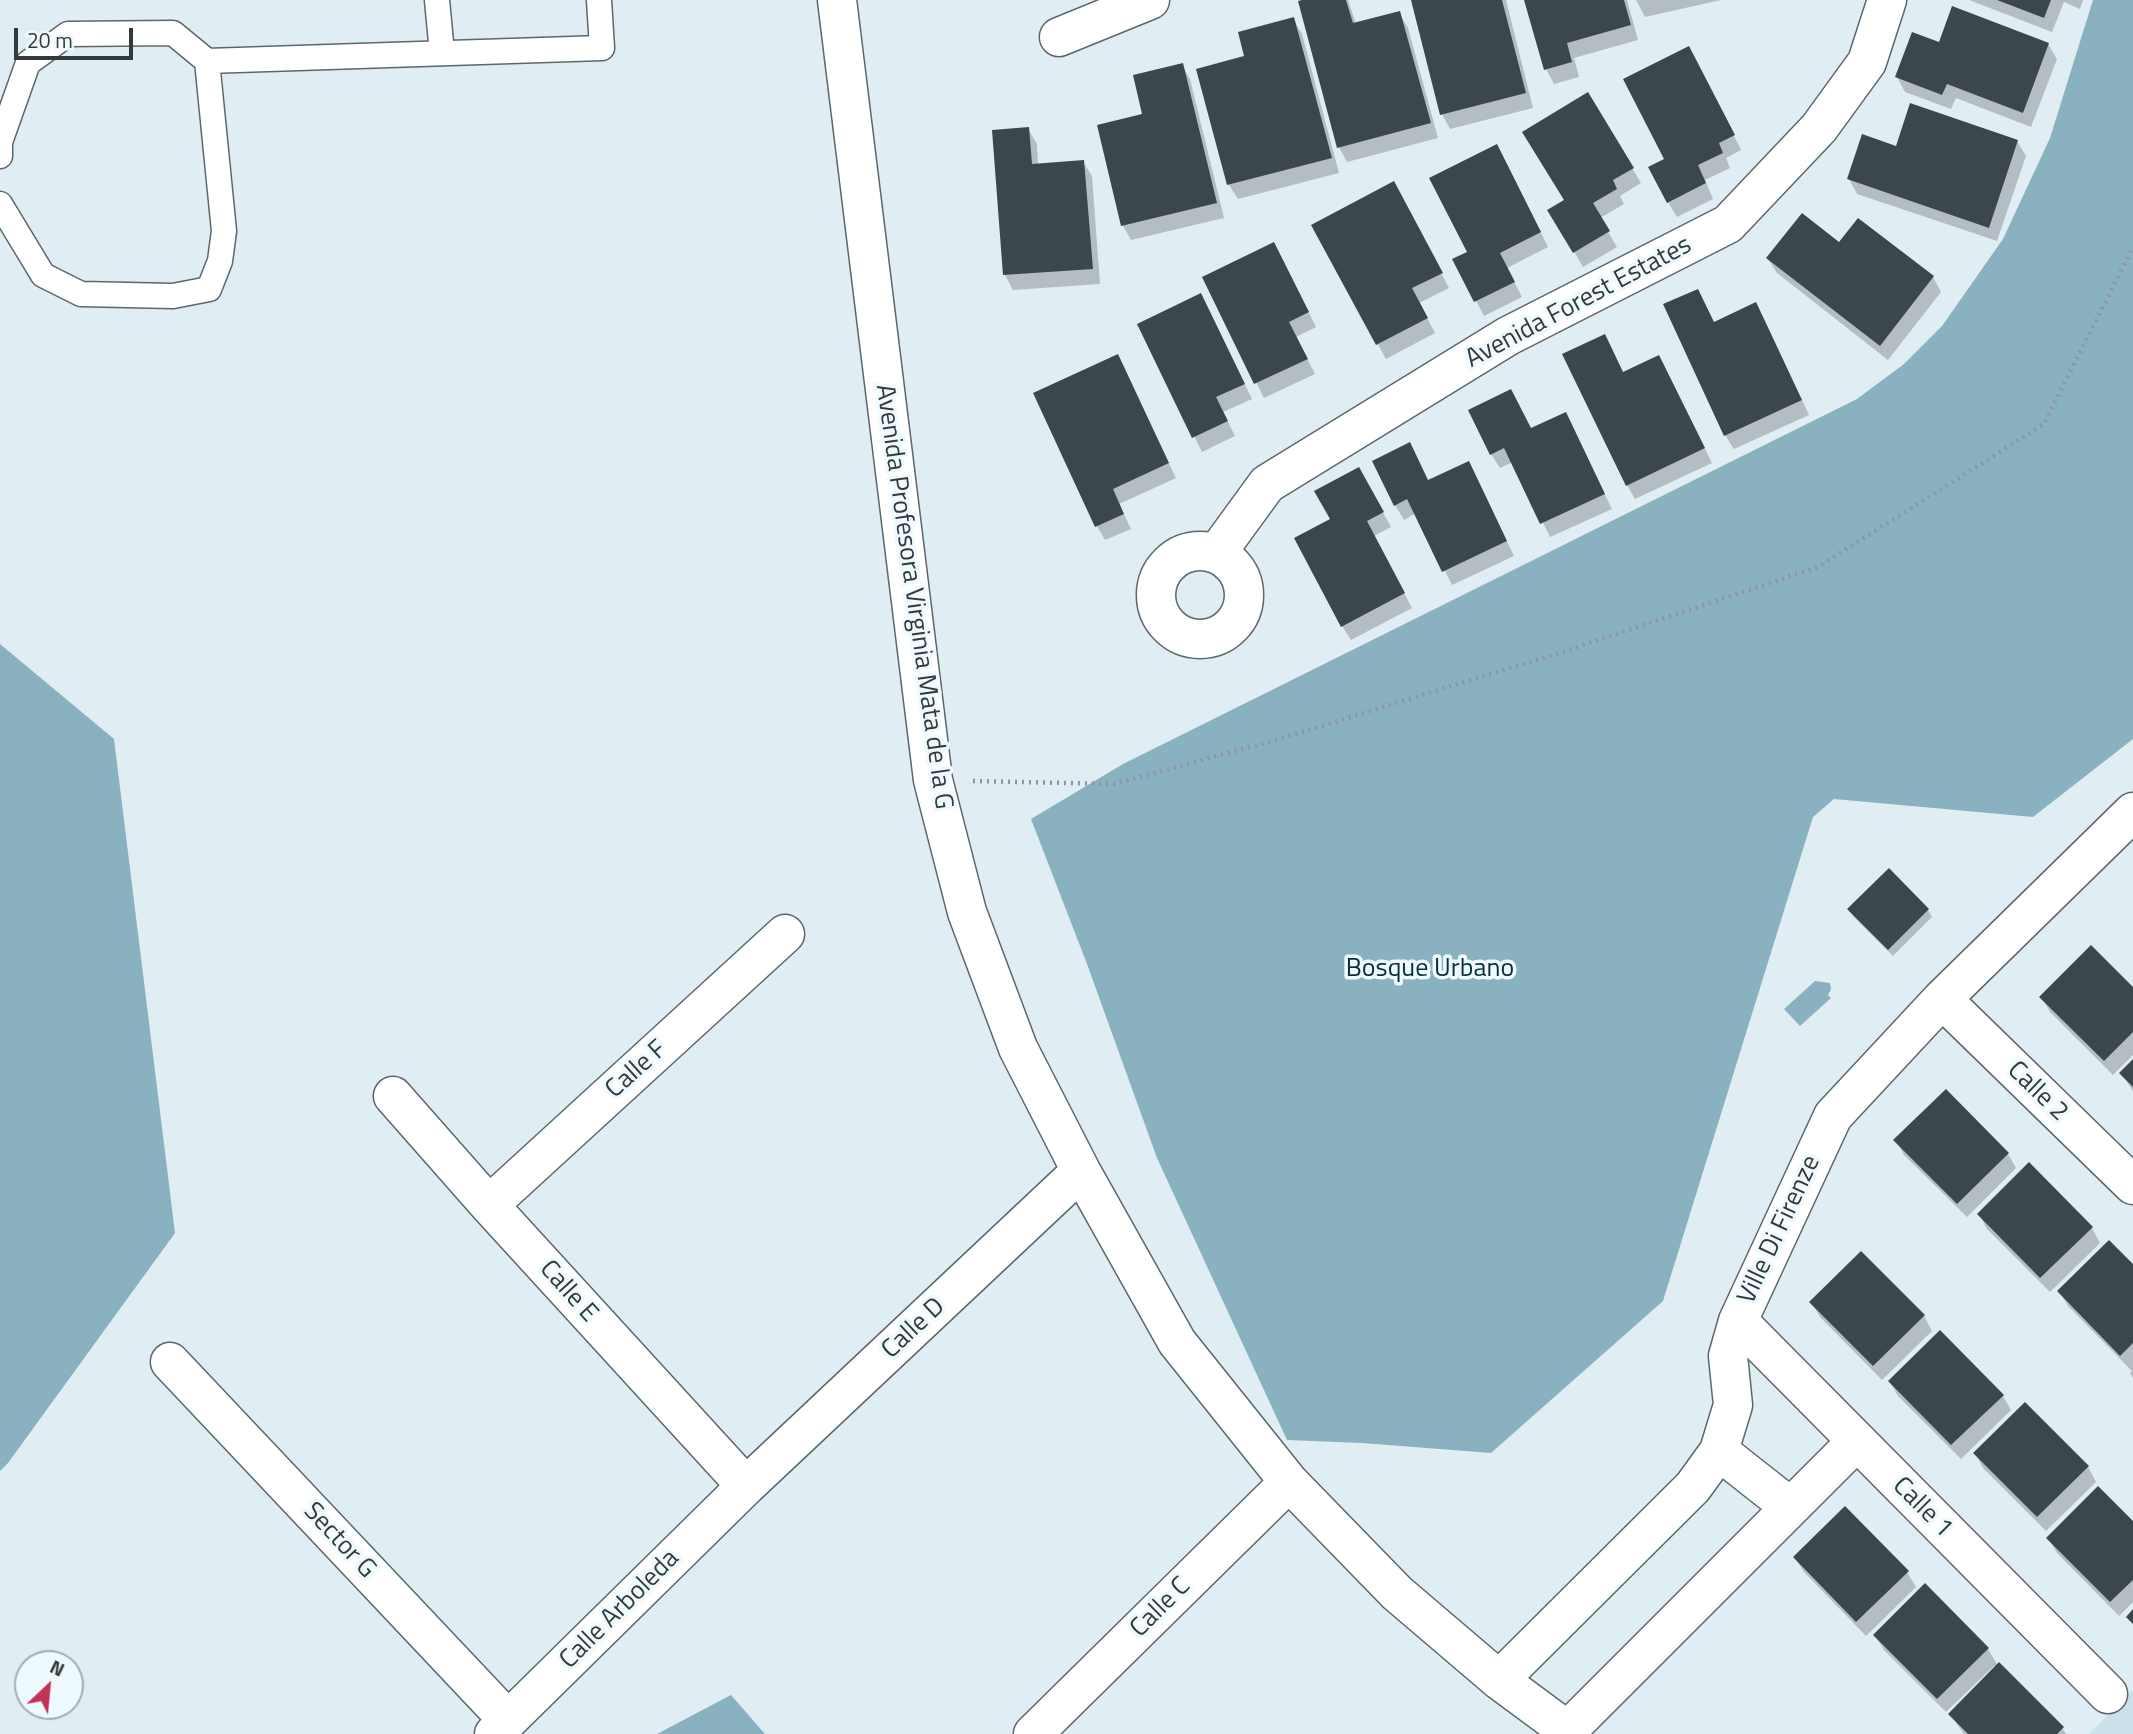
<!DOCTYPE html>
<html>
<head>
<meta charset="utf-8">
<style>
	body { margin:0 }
	#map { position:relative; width:2133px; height:1734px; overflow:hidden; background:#e0edf3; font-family:"Titillium Web",sans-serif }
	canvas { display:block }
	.north { position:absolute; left:14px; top:1650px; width:70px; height:70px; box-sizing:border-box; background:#effafe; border:2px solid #a4adb0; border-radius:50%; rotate:26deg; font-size:19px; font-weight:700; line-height:28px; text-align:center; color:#34393b }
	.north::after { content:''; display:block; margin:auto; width:24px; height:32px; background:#c23358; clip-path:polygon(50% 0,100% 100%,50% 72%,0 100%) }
	.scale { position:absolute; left:14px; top:28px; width:119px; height:32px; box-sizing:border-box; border:4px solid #34393b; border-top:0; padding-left:9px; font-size:21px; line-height:24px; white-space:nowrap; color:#34393b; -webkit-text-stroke:5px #effafe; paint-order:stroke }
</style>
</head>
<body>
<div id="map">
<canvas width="2133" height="1734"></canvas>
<div class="north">N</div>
<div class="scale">20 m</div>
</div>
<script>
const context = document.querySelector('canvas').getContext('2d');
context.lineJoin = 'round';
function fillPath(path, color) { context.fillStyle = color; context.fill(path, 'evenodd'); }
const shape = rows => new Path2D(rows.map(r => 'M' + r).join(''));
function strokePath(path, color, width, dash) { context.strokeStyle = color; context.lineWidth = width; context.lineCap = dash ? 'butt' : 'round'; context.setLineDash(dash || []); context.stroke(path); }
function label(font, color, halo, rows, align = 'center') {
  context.font = font + ' "Titillium Web",sans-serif'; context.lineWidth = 7; context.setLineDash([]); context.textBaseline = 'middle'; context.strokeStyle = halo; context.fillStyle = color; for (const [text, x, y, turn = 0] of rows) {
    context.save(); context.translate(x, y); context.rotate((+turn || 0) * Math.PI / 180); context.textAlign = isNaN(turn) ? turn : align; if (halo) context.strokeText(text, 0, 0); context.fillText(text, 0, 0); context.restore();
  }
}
fillPath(shape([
	[2133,1690,2133,1734,2089,1734]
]), '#cbe0e8');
fillPath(shape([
	[2093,0,2133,0,2133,739,2033,817,1834,799,1813,817,1663,1301,1491,1453,1362,1443,1287,1440,1157,1158,1087,964,1031,819,1123,764,1857,399,1904,364,1942,326,2003,239,2050,138],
	[0,644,114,739,175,1233,8,1463,0,1471],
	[731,1695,765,1734,657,1734]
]), '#8ab1bf');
fillPath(shape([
	[1815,981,1830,983,1831,989,1828,995,1831,998,1800,1026,1784,1009]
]), '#8ab1c0');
fillPath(shape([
	[1308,0,1348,0,1356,24,1399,13,1408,28,1438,138,1347,162,1339,147],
	[1413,0,1506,0,1533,108,1450,129,1442,114],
	[1526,0,1627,0,1638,40,1574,58,1579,77,1554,84,1546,69],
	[1636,0,1721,0,1645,17],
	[1969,0,2083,0,2080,9,2064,2,2052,32],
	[1293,19,1302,34,1339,173,1238,199,1229,185,1198,70,1247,57],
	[1940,44,2048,44,2057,59,2031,127,1956,98,1951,109,1905,92,1897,77],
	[1697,62,1741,150,1726,158,1730,168,1705,180,1713,199,1677,217,1668,202,1666,160],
	[1182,65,1190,79,1224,218,1131,240,1123,226,1099,126,1145,115],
	[1588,95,1641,183,1620,196,1624,204,1600,218,1617,247,1583,267,1550,210,1566,201],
	[1028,129,1037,144,1038,165,1083,162,1092,176,1100,284,1013,290,1005,275],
	[2017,141,2026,156,1997,241,1857,194,1849,179,1897,149],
	[1505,161,1548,247,1507,268,1522,297,1484,316,1455,260,1469,253],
	[1402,198,1449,288,1419,303,1435,333,1386,359,1314,226],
	[1839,244,1933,277,1941,292,1888,360,1777,273,1768,259],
	[1282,259,1316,327,1296,337,1315,374,1264,398,1204,278],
	[1698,291,1714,323,1764,319,1809,415,1734,449,1725,435],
	[1208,310,1252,399,1223,412,1235,436,1202,452,1139,325],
	[1605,336,1624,374,1667,372,1712,463,1635,499,1627,485],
	[1118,356,1176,478,1119,504,1131,529,1105,540,1097,526],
	[1573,429,1612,509,1550,537,1513,462,1500,468,1491,454,1531,430],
	[1476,477,1514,556,1452,585,1416,513,1404,520,1395,505,1429,482],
	[1367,484,1391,527,1374,536,1412,608,1351,640,1342,626],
	[1849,910,1928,910,1932,917,1893,956,1853,916],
	[2133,990,2133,1055,2113,1075,2050,1012,2042,997],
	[2133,1062,2133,1091,2121,1073],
	[1896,1140,2008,1154,2016,1168,1967,1217,1904,1155],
	[2029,1165,2092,1228,2100,1243,2050,1292,1987,1229,1979,1214],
	[2133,1267,2133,1378,2130,1373,2132,1371,2068,1306,2059,1291],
	[1811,1302,1924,1316,1932,1331,1882,1380,1820,1317],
	[1890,1382,2003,1396,2011,1410,1961,1459,1898,1396],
	[2025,1404,2088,1467,2096,1482,2046,1531,1983,1468,1975,1453],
	[2133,1524,2133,1602,2119,1616,2057,1553,2048,1538],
	[1795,1558,1907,1572,1916,1587,1866,1636,1804,1572],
	[1875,1635,1988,1649,1998,1666,2062,1728,2066,1734,1964,1734,1950,1714,1996,1668,1994,1666,1946,1712,1884,1650]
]), '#0003');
fillPath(shape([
	[1302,0,1346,0,1353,23,1400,11,1431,123,1337,148,1298,1],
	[1411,0,1502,0,1526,93,1440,115],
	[1524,0,1624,0,1631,25,1567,43,1572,62,1544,70],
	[1997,0,2051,0,2044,18],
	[1952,6,2049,43,2023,113,1947,84,1942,95,1895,77,1912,32,1939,42],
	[1294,17,1332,158,1227,185,1196,69,1244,56,1238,32],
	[1689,46,1735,135,1719,143,1723,153,1698,165,1706,183,1667,203,1648,167,1664,159,1623,79],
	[1183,63,1217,203,1121,226,1097,125,1142,114,1133,75],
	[1588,92,1634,168,1613,180,1617,189,1593,203,1610,231,1573,253,1547,210,1564,200,1522,132],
	[1910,103,2018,140,1989,228,1847,179,1862,134,1896,146],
	[1029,127,1032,164,1084,160,1093,269,1003,275,992,130],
	[1497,144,1541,232,1500,253,1515,282,1474,302,1452,259,1467,252,1429,178],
	[1394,181,1443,273,1412,288,1428,318,1376,345,1311,225],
	[1802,213,1839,242,1858,218,1934,276,1880,346,1766,258],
	[1274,242,1309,312,1289,322,1308,359,1254,384,1202,277],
	[1698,289,1714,322,1756,302,1802,400,1724,436,1663,304],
	[1201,293,1245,384,1216,397,1228,421,1192,438,1137,324],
	[1605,334,1623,372,1659,355,1705,448,1626,486,1562,354],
	[1118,354,1169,463,1113,489,1124,514,1095,527,1033,393],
	[1511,389,1531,428,1566,412,1605,494,1540,524,1504,448,1490,455,1468,410],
	[1410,442,1428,480,1469,461,1507,541,1442,572,1407,499,1394,506,1372,461],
	[1359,467,1384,512,1367,521,1405,593,1341,627,1294,538,1330,519,1314,491],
	[1889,868,1929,909,1888,950,1847,909],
	[2091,945,2133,987,2133,1032,2104,1061,2039,997],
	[2133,1059,2133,1087,2119,1073],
	[1946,1089,2009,1153,1957,1204,1893,1140],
	[2029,1162,2093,1227,2040,1278,1977,1214],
	[2109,1240,2133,1264,2133,1343,2120,1356,2057,1291],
	[1861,1251,1925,1315,1873,1366,1809,1302],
	[1940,1330,2004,1395,1951,1445,1888,1381],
	[2025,1402,2089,1466,2037,1517,1973,1453],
	[2098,1486,2133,1521,2133,1580,2110,1602,2046,1538],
	[1845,1506,1909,1571,1856,1622,1793,1557],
	[1925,1583,1989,1648,1937,1699,1873,1635],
	[2133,1609,2133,1624,2126,1617],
	[1999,1662,2064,1727,2057,1734,1968,1734,1948,1714]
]), '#3b474b');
const service = shape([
	[437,0,442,53],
	[0,156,0,142,28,63,68,34,173,33,207,61,602,48,599,0],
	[0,204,43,275,81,294,173,296,209,289,220,261,224,231,207,61]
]);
const minor = shape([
	[837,0,933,780,967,912,1018,1048,1081,1171,1177,1342,1289,1482,1397,1593,1499,1680,1572,1734],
	[1059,37,1150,0],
	'1156 595a44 44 0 1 1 88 0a44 44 0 1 1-88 0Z',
	[1216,554,1267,484,1508,336,1728,224,1819,128,1867,62,1887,0],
	[1942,999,2133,1185],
	[393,1096,489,1205,746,1486],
	[489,1205,785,934],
	[1738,1321,2108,1694],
	[170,1362,508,1720],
	[1719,1451,1790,1507],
	[1499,1680,1693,1487,1719,1451,1733,1405,1728,1356,1738,1321,1833,1116,1942,999,2133,812],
	[494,1734,746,1486,1081,1171],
	[1033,1734,1289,1482],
	[1564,1734,1856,1442]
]);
strokePath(service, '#5b676c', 27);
strokePath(minor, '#5b676c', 41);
strokePath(shape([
	[973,781,1114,784,1279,739,1559,653,1818,567,2044,424,2133,247]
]), '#8d969a', 4.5, [2, 5]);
strokePath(service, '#fff', 24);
strokePath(minor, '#fff', 38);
label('26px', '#34393b', '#effafe', [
	["Avenida Forest Estates",1579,303,-28],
	["Avenida Profesora Virginia Mata de la G",913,597,82],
	["Calle F",637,1070,-42],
	["Calle 2",2037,1092,44],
	["Ville Di Firenze",1780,1230,-65],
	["Calle E",568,1292,48],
	["Calle D",914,1329,-43],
	["Calle 1",1922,1508,45],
	["Sector G",339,1541,47],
	["Calle C",1161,1608,-45],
	["Calle Arboleda",620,1610,-45]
]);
label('26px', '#082e3a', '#effafe', [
	["Bosque Urbano",1430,970]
]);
</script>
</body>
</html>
